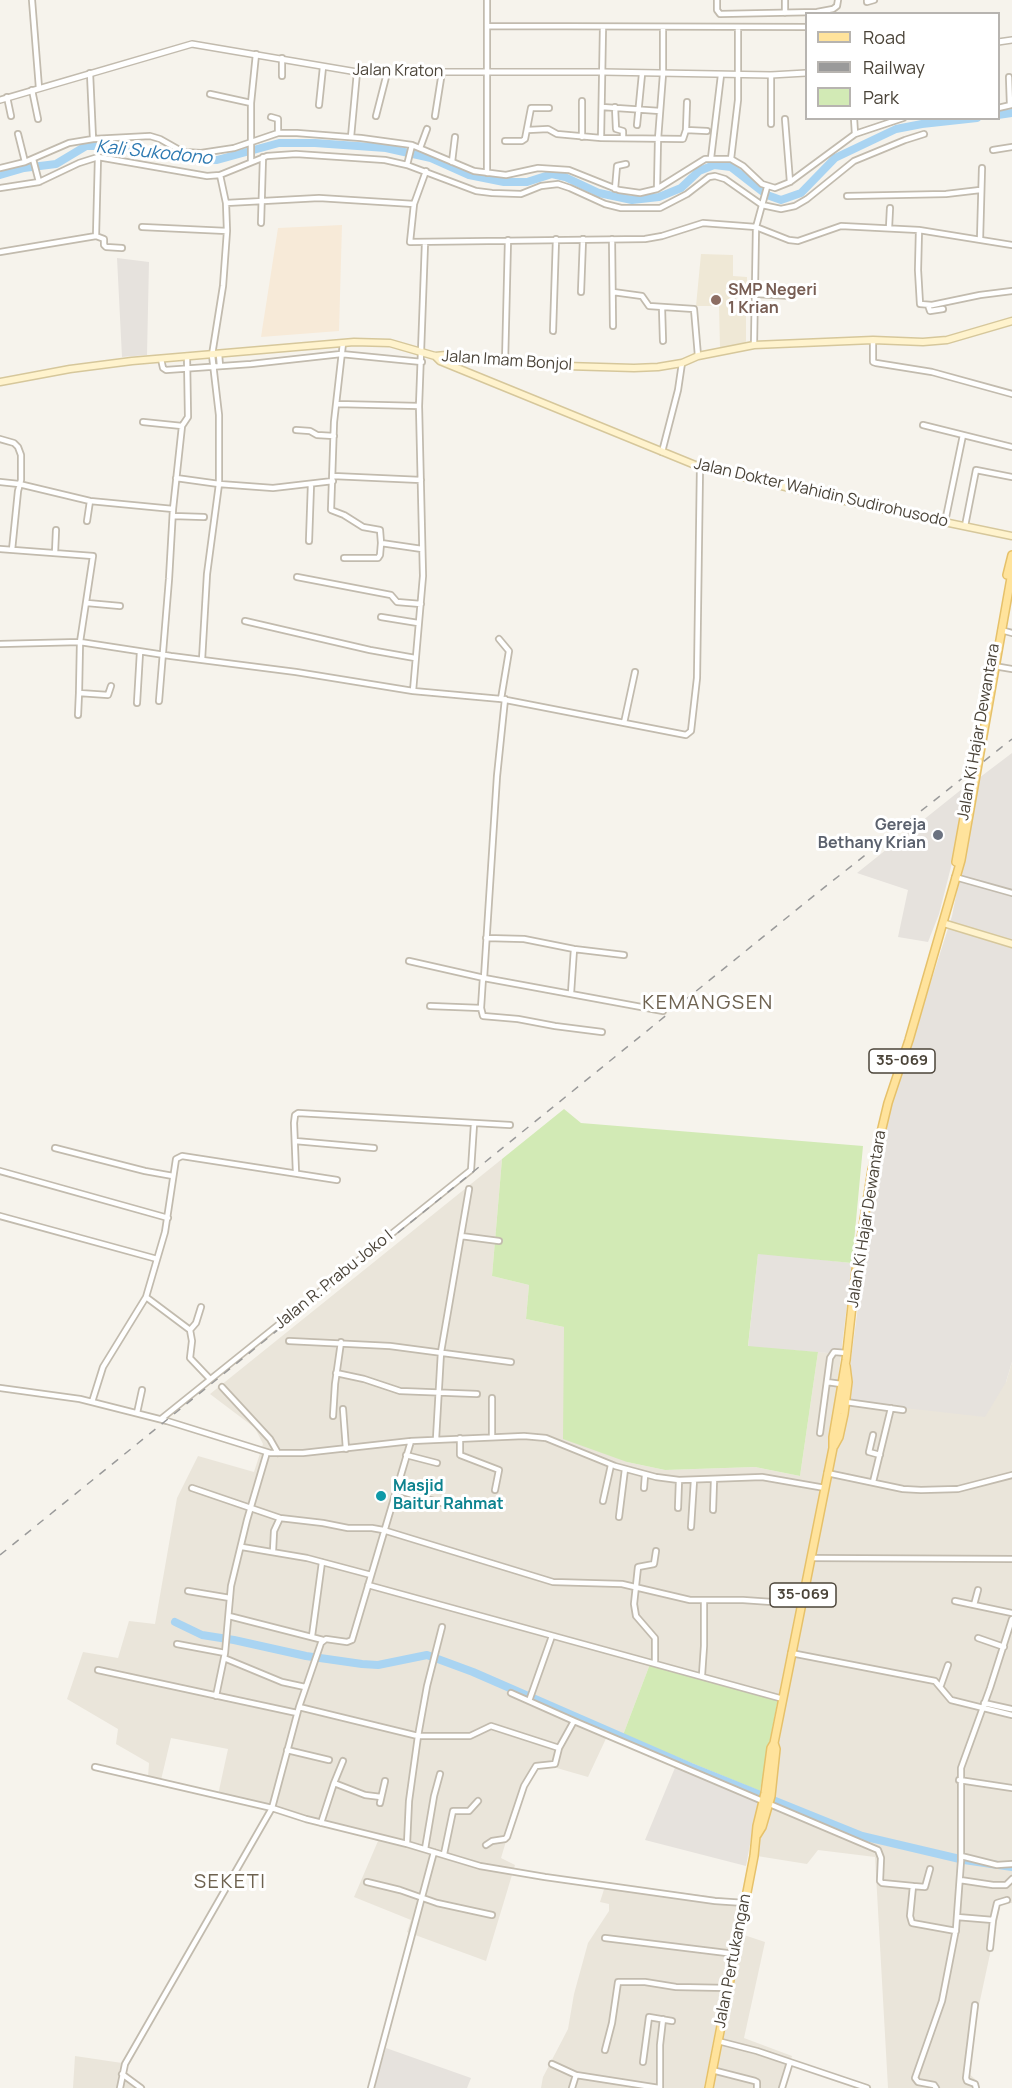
<!DOCTYPE html>
<html>
<head>
<meta charset="utf-8">
<style>
	body { margin:0 }
	#map { position:relative; width:1012px; height:2088px; overflow:hidden; background:#f6f3ec; font-family:Manrope,sans-serif }
	canvas { display:block }
	.legend { position:absolute; left:805px; top:12px; width:195px; height:108px; box-sizing:border-box; background:#fff; border:2px solid #b7b4b0; margin:0; padding:8px 10px; list-style:none; font-size:18px; color:#4b4439 }
	.legend li { display:flex; align-items:center; gap:12px; height:30px }
	.legend b { width:30px; border:2px solid #b7b4b0 }
</style>
</head>
<body>
<div id="map">
<canvas width="1012" height="2088"></canvas>
<ul class="legend">
<li><b style="height:8px;background:#ffe39c"></b>Road</li>
<li><b style="height:8px;background:#9a9a9a"></b>Railway</li>
<li><b style="height:16px;background:#d2eab5"></b>Park</li>
</ul>
</div>
<script>
const context = document.querySelector('canvas').getContext('2d');
context.lineJoin = 'round';
function fillPath(path, color) { context.fillStyle = color; context.fill(path, 'evenodd'); }
const shape = rows => new Path2D(rows.map(r => 'M' + r).join(''));
function strokePath(path, color, width, dash) { context.strokeStyle = color; context.lineWidth = width; context.lineCap = dash ? 'butt' : 'round'; context.setLineDash(dash || []); context.stroke(path); }
function label(font, color, halo, rows, align = 'center') {
  context.font = font + ' Manrope,sans-serif'; context.lineWidth = 6; context.setLineDash([]); context.textBaseline = 'middle'; context.strokeStyle = halo; context.fillStyle = color; for (const [text, x, y, turn = 0] of rows) {
    context.save(); context.translate(x, y); context.rotate((+turn || 0) * Math.PI / 180); context.textAlign = isNaN(turn) ? turn : align; if (halo) context.strokeText(text, 0, 0); context.fillText(text, 0, 0); context.restore();
  }
}
fillPath(shape([
	[502,1159,492,1276,529,1285,526,1319,564,1327,627,1462,665,1470,755,1467,800,1476,818,1352,841,1354,833,1431,778,1699,650,1664,623,1735,610,1730,588,1777,536,1762,525,1778,501,1858,515,1865,486,1961,407,1932,411,1920,354,1897,378,1841,218,1795,228,1749,171,1738,161,1780,148,1777,149,1763,116,1744,118,1729,67,1699,83,1652,118,1658,129,1621,155,1624,177,1498,198,1456,254,1472,263,1444,255,1428,210,1394],
	[1012,1362,1012,1903,1001,1903,965,2070,977,2081,976,2088,888,2088,875,1857,818,1850,807,1864,757,1856,834,1448,851,1402,1006,1382],
	[606,1883,741,1900,704,2088,541,2088,543,2077,568,2029,574,1994,588,1943,609,1911,609,1904,600,1902],
	[741,1934,765,1942,744,2038,792,2056,781,2088,711,2088],
	[75,2056,122,2063,125,2071,145,2088,73,2088]
]), '#eae5da');
fillPath(shape([
	[342,225,339,331,261,337,278,228]
]), '#f7ead8');
fillPath(shape([
	[117,258,149,262,147,355,122,357],
	[1012,753,1012,1362,1006,1382,985,1417,851,1402,850,1367,876,1170,889,1113,952,916,979,778],
	[967,785,952,863,939,914,928,942,898,937,908,890,857,873],
	[758,1253,852,1263,841,1354,748,1347],
	[679,1758,760,1791,746,1866,645,1840],
	[386,2048,471,2078,467,2088,374,2088]
]), '#e6e2dd');
fillPath(shape([
	[701,254,733,255,733,276,747,277,747,294,736,295,736,305,746,306,746,345,720,348,719,306,696,306]
]), '#efe8d6');
fillPath(shape([
	[564,1109,581,1123,863,1146,852,1263,758,1254,748,1346,818,1352,800,1476,755,1467,665,1470,627,1462,563,1439,564,1327,526,1319,529,1285,492,1276,502,1159],
	[650,1664,778,1699,760,1791,623,1735]
]), '#d2eab5');
strokePath(shape([
	[998,115,1012,113],
	[0,175,24,168,56,164,86,146,115,146,182,159,217,160,279,143,315,143,386,148,431,158,469,175,504,182,527,182,552,174,565,177,599,193,632,200,659,197,681,188,699,171,714,165,731,167,767,195,781,200,801,193,835,158,896,129,922,124,977,118],
	[175,1622,202,1635,234,1640,306,1656,362,1664,378,1665,427,1655,473,1672,691,1767,862,1836,964,1860,1012,1867]
]), '#a9d4f2', 8);
const minor = shape([
	[32,0,39,88],
	[717,0,717,10,720,14,817,12,833,9,837,6,838,0],
	[785,0,785,13],
	[867,0,867,2,874,0],
	[487,26,806,27],
	[282,58,282,76],
	[90,73,93,139],
	[771,75,771,124],
	[1009,77,1010,105],
	[32,90,38,119],
	[210,94,251,103],
	[7,97,11,116],
	[319,105,323,67],
	[602,107,660,111],
	[615,107,616,129,623,131,623,138],
	[998,108,1011,105],
	[376,116,387,73],
	[435,116,442,72],
	[271,117,278,119,278,133],
	[854,118,855,134],
	[785,119,790,182],
	[637,125,642,74],
	[528,130,548,129,557,134,601,138,683,139,686,130,687,102],
	[686,130,707,131],
	[18,134,25,162],
	[351,137,357,72],
	[582,137,582,101],
	[601,138,603,27],
	[505,141,522,141,525,139,531,108,549,108],
	[420,148,427,129],
	[993,150,1012,147],
	[711,158,721,75],
	[33,159,39,182],
	[731,159,738,100,738,28],
	[251,162,251,103,256,54],
	[452,162,455,137],
	[407,165,412,145],
	[0,168,25,162,69,143,93,139,150,136,160,139,183,152,201,153,234,148,278,133,297,133,361,138,412,145,474,171,506,175,538,168,569,170,619,190,640,193,657,189,705,159,731,159,743,166,762,184,775,188,790,182,855,134,903,118],
	[426,171,414,204,410,242,645,239,662,236,703,223,756,227,789,240,798,241,841,226,919,230,1012,245],
	[487,173,487,0],
	[0,188,39,182,79,163,98,157,207,176,220,175,267,156,296,154,385,160,407,165,476,191,492,193,521,194,541,186,558,184,570,188,605,204,621,208,660,208,687,194,709,177,715,176,725,179,762,205,781,209,795,206,807,199,854,161,905,140,924,134],
	[615,189,617,166,626,164],
	[657,189,658,139,663,74,663,28],
	[847,196,946,194,980,190],
	[226,203,319,198,414,204],
	[261,223,263,157],
	[142,227,227,231],
	[889,228,890,208],
	[919,230,918,270,920,304,932,305,980,295,1012,291],
	[96,236,98,157],
	[612,239,613,326],
	[980,240,982,168],
	[0,252,96,236,104,239,104,245,106,247,122,248],
	[581,292,583,239],
	[613,292,642,296,649,306,694,309,698,356],
	[755,294,791,296],
	[928,305,930,311,943,309],
	[662,308,663,341],
	[553,331,556,239],
	[873,340,873,362,876,363,932,372,1012,394],
	[343,343,334,422,331,510,344,515,363,527,380,530,381,543,422,549],
	[754,345,756,227,767,187],
	[219,354,220,366],
	[161,359,163,368,166,370,251,364,341,354,422,362],
	[505,363,508,240],
	[337,404,419,406],
	[143,422,182,426],
	[923,425,1012,447],
	[296,430,310,431,317,435,334,436],
	[0,439,14,443,18,447,21,455,21,480,18,491,12,550],
	[662,452,678,390,682,363],
	[333,476,421,480],
	[176,478,219,484,273,488,333,481],
	[0,482,19,484,90,501,173,509],
	[173,516,204,517],
	[87,521,90,501],
	[945,522,963,435],
	[965,526,976,470,1012,477],
	[309,541,311,484],
	[0,549,93,556,80,642,79,693,108,695,111,686],
	[55,553,56,530],
	[344,558,378,558,380,555,381,543],
	[297,577,391,595,397,602,421,604],
	[87,603,120,606],
	[381,617,418,623],
	[245,621,370,650,415,658],
	[1001,630,1012,633],
	[499,639,509,651,501,699],
	[0,644,80,642,171,656,296,672,413,691,501,699,686,735,691,731,697,678,700,467],
	[202,660,207,574,219,484,219,415,212,355,223,286,227,231,226,203,220,175],
	[994,666,1012,669],
	[413,691,423,576,419,406,425,243],
	[159,701,169,579,173,509,182,426,188,417,187,356],
	[137,703,140,652],
	[78,715,79,693],
	[624,723,635,672],
	[955,877,1012,893],
	[486,938,524,939,574,949,624,955],
	[409,961,484,978,663,1011],
	[483,977,481,1008,483,1016,518,1019,555,1026,602,1032],
	[484,978,497,776,505,699],
	[571,993,574,949],
	[430,1006,481,1008],
	[295,1141,374,1148],
	[55,1148,145,1171,173,1176],
	[0,1171,168,1218],
	[296,1173,294,1123,295,1115,298,1113,510,1125],
	[0,1216,157,1259],
	[461,1236,499,1241],
	[190,1330,196,1323,201,1307],
	[289,1341,390,1346,511,1362],
	[336,1373,364,1379,400,1391,477,1394],
	[210,1379,190,1358,192,1341,190,1330,146,1297,165,1232,176,1159,182,1156,337,1180],
	[827,1382,841,1384],
	[222,1387,270,1439,278,1453],
	[0,1388,80,1399,167,1421,270,1453,303,1453,411,1441,524,1436,546,1438,615,1466,656,1477,679,1480,762,1477,825,1488],
	[92,1402,103,1367,146,1297],
	[846,1402,903,1410],
	[343,1409,346,1449],
	[137,1413,142,1390],
	[333,1416,335,1384,341,1342],
	[161,1419,471,1170,474,1124],
	[820,1433,830,1358,834,1352,847,1353],
	[873,1435,869,1452,880,1455],
	[492,1436,492,1398],
	[460,1438,460,1455,499,1470,495,1490],
	[436,1439,441,1352,469,1189],
	[406,1455,437,1463],
	[827,1473,903,1489,921,1490,958,1489,1012,1475],
	[873,1482,891,1408],
	[192,1488,280,1518,323,1523,348,1528,372,1528,383,1530,553,1582,622,1584,690,1600,743,1600,801,1604],
	[644,1488,645,1475],
	[396,1490,452,1506],
	[603,1501,611,1465],
	[678,1508,679,1480],
	[713,1510,714,1480],
	[619,1517,625,1469],
	[691,1527,694,1480],
	[242,1547,307,1558,371,1575],
	[273,1551,274,1531,280,1518],
	[811,1558,1012,1559],
	[368,1585,783,1699],
	[188,1591,230,1598],
	[955,1601,1012,1613],
	[974,1605,978,1590],
	[229,1616,323,1640],
	[312,1636,322,1562],
	[978,1638,1004,1647],
	[177,1644,225,1653],
	[791,1653,935,1681,951,1700,1012,1715],
	[224,1658,282,1682,305,1687],
	[655,1663,655,1638,636,1616,634,1604,638,1567,654,1564,656,1551],
	[98,1670,297,1713],
	[702,1675,704,1646,704,1600],
	[941,1685,948,1665],
	[511,1693,574,1721],
	[216,1696,225,1653,231,1586,247,1520,267,1452],
	[529,1701,552,1636],
	[984,1703,1011,1709],
	[299,1707,418,1736,470,1736,491,1726,559,1748,574,1721,878,1850,881,1858,880,1881,882,1883,913,1886,910,1916,912,1923,956,1931],
	[287,1750,329,1760],
	[95,1767,272,1808,306,1819,407,1844,480,1866,545,1877,715,1901,745,1903],
	[959,1780,1012,1788],
	[334,1783,365,1795,381,1797],
	[380,1803,385,1781],
	[321,1823,334,1783,343,1761],
	[407,1844,409,1801,418,1736,427,1686,442,1627],
	[486,1845,492,1841,505,1839,507,1837,524,1786,536,1766,555,1764,559,1748],
	[425,1849,434,1796,440,1774],
	[444,1854,453,1811,469,1811,478,1801],
	[961,1856,997,1865,1012,1864],
	[960,1880,993,1885,1006,1885,1012,1879],
	[367,1882,400,1890,437,1903,492,1915],
	[913,1886,925,1887,930,1869],
	[957,1917,993,1920,997,1903,1007,1900],
	[605,1938,735,1954],
	[990,1948,993,1920],
	[975,2005,966,2078,967,2081,975,2084,976,2088],
	[718,2041,757,2051,867,2088],
	[605,2050,612,2023,618,1982,645,1982,676,1987,728,1988],
	[643,2062,649,2017,672,2021],
	[552,2064,576,2075,659,2088],
	[712,2070,755,2081,757,2082,757,2088],
	[122,2074,141,2088],
	[120,2088,125,2064,272,1808,299,1707,321,1643,326,1639,347,1642,352,1640,411,1441],
	[371,2088,434,1852],
	[572,2088,576,2075],
	[660,2088,660,2045,663,2019],
	[782,2088,790,2062],
	[936,2088,934,2085,918,2082,915,2078,942,2001,956,1929,961,1861,961,1768,990,1688,1012,1619]
]);
const tertiary = shape([
	[998,42,1012,40],
	[0,100,192,44,357,72,603,72,771,75,806,73]
]);
const secondary = shape([
	[435,356,440,361,700,467,867,506,1012,536],
	[0,382,70,369,132,361,354,342,390,343,435,356,446,355,532,365,634,368,658,367,682,363,698,356,754,345,873,340,923,342,947,340,1012,321],
	[943,923,1012,944]
]);
const primary = shape([
	[1007,575,1012,555],
	[956,862,968,796],
	[834,1446,839,1437,844,1414,848,1382,846,1366],
	[757,1835,762,1827,771,1796,776,1749,774,1743],
	[709,2088,754,1856,757,1826,765,1793,771,1748,774,1743,833,1448,833,1437,846,1360,856,1270,872,1170,888,1103,909,1040,961,860,1012,572]
]);
strokePath(minor, '#c2bbae', 8);
strokePath(tertiary, '#c2bbae', 8);
strokePath(secondary, '#d6c79b', 9);
strokePath(primary, '#e6c16a', 10);
strokePath(minor, '#fff', 4.5);
strokePath(tertiary, '#fff', 5);
strokePath(secondary, '#fff3cd', 6);
strokePath(primary, '#ffe39c', 7);
strokePath(shape([
	[0,1555,816,894,1012,739]
]), '#9a9a9a', 1.5, [8, 8]);
for (const [x, y, r, color] of [
	[716,300,6,"#8d6e63"],
	[938,835,6,"#6b7280"],
	[381,1496,6,"#0f9aa8"]
]) { const dot = new Path2D(); dot.arc(x, y, r, 0, 2 * Math.PI); context.fillStyle = color; context.fill(dot); strokePath(dot, '#fff', 2); }
for (const [x, y, w] of [
	[902,1061,66],
	[803,1595,66]
]) { const box = new Path2D(); box.roundRect(x - w / 2, y - 12, w, 24, 4.5); context.fillStyle = '#fff'; context.fill(box); strokePath(box, '#4b4439', 1.5); }
label('bold 15px', '#4b4439', null, [
	["35-069",902,1061],
	["35-069",803,1595]
]);
label('16px', '#4b4439', '#fff', [
	["Jalan Kraton",398,71,1],
	["Jalan Imam Bonjol",507,361,4],
	["Jalan Dokter Wahidin Sudirohusodo",821,493,13],
	["Jalan Ki Hajar Dewantara",979,732,-80],
	["Jalan Ki Hajar Dewantara",867,1219,-81],
	["Jalan R. Prabu Joko I",334,1280,-39],
	["Jalan Pertukangan",733,1961,-79]
]);
label('bold 16px', '#785e54', '#fff', [
	["SMP Negeri",728,291],
	["1 Krian",728,309]
], 'left');
label('bold 16px', '#5b616d', '#fff', [
	["Gereja",926,826],
	["Bethany Krian",926,844]
], 'right');
label('bold 16px', '#0d838f', '#fff', [
	["Masjid",393,1487],
	["Baitur Rahmat",393,1505]
], 'left');
label('italic 18px', '#2e7ab2', '#fff', [
	["Kali Sukodono",154,153,6]
]);
context.letterSpacing = '1.5px';
label('20px', '#6e6250', '#fff', [
	["KEMANGSEN",708,1003],
	["SEKETI",230,1882]
]);
context.letterSpacing = '0px';
</script>
</body>
</html>
